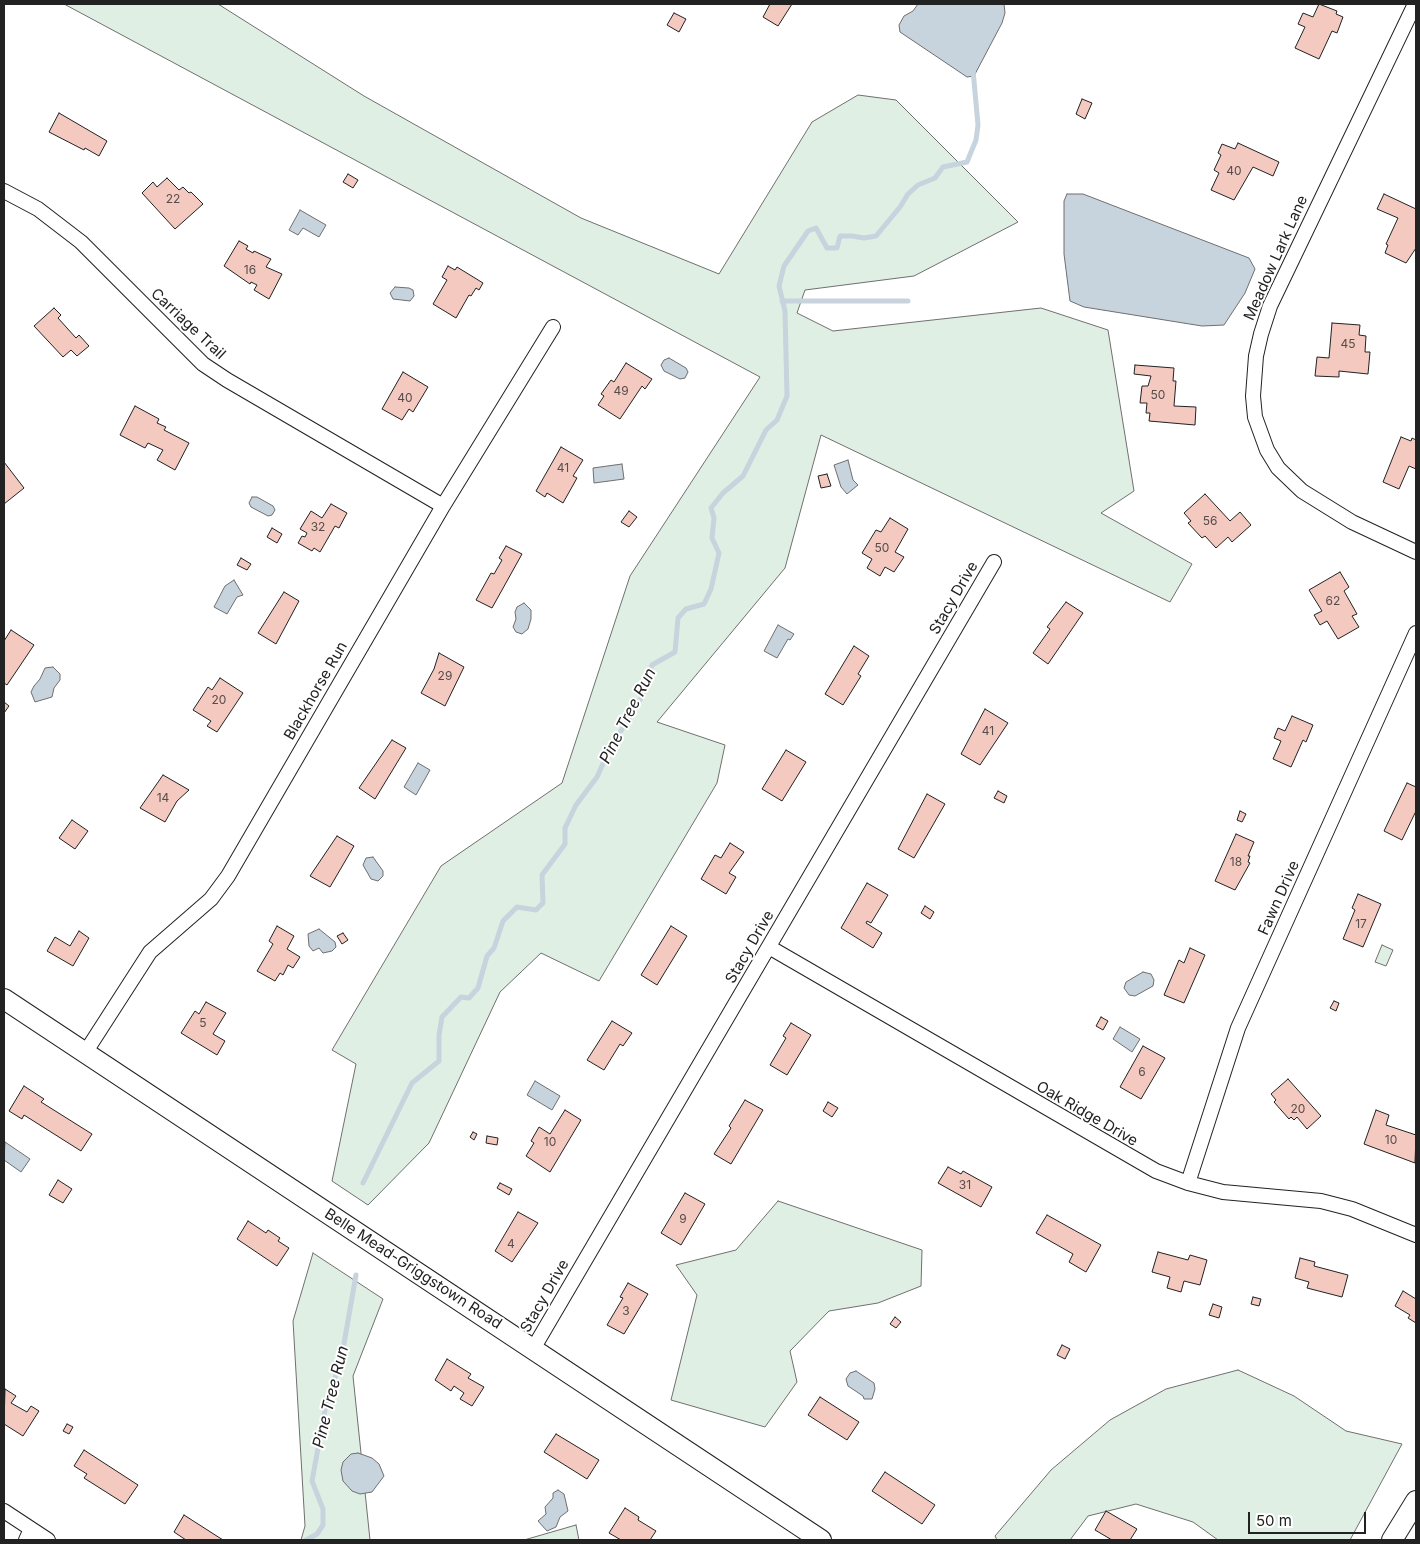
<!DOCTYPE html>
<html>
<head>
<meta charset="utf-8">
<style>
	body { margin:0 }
	#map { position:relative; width:1420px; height:1544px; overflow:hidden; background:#fff; font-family:Inter,sans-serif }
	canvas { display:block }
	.frame { position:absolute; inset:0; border:5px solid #222; pointer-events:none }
	.scale { position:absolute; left:1248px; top:1512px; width:118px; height:22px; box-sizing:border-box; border:2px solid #222; border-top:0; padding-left:6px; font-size:15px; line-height:18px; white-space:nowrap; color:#222; -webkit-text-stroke:4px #fff; paint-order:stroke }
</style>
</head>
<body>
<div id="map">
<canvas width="1420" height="1544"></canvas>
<div class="frame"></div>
<div class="scale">50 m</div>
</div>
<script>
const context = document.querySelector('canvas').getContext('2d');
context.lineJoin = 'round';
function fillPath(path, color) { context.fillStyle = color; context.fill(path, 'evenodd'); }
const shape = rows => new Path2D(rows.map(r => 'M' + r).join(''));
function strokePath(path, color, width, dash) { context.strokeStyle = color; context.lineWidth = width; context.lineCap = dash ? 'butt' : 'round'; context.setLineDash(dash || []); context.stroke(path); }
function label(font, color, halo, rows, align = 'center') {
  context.font = font + ' Inter,sans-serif'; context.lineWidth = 4; context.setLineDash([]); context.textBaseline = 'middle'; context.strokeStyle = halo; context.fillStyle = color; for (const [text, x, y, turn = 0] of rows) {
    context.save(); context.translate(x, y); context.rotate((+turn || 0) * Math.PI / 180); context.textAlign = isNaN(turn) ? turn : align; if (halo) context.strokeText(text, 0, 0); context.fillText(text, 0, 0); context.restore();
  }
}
const green = shape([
	[64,4,218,4,364,96,581,218,719,274,812,122,858,95,896,100,1018,222,914,276,805,290,797,313,833,331,1041,308,1108,330,1134,491,1101,513,1192,564,1170,602,821,435,785,568,657,722,725,745,717,783,599,981,541,953,500,992,429,1143,368,1205,332,1181,356,1064,332,1050,441,866,562,783,630,576,760,377,64,4],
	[1382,945,1393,950,1386,966,1375,962,1382,945],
	[778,1201,922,1250,921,1286,878,1303,829,1311,790,1351,797,1382,765,1427,671,1400,697,1295,676,1265,736,1250,778,1201],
	[313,1253,383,1299,353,1376,370,1540,301,1540,305,1526,293,1321,313,1253],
	[1238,1370,1294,1396,1346,1431,1402,1444,1350,1540,1218,1540,1193,1522,1136,1504,1088,1516,1070,1540,997,1540,995,1536,1051,1470,1110,1420,1166,1389,1238,1370],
	[576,1525,579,1540,524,1540,576,1525]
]);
fillPath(green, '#e0efe3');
strokePath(green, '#6f6f6f', 1);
const water = shape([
	[918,4,1004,4,1005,13,1002,23,974,76,967,77,900,32,899,25,904,16,913,11,918,4],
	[1067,194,1083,194,1249,258,1255,269,1245,293,1224,325,1202,326,1084,307,1070,301,1064,254,1064,201,1067,194],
	[300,210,326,225,319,237,303,228,298,235,289,230,300,210],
	[395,287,409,288,413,290,414,296,410,301,393,299,390,293,395,287],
	[669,358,686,368,688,372,685,378,680,379,664,371,661,365,664,360,669,358],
	[848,460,853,480,858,485,847,494,841,487,834,465,848,460],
	[622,464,624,479,594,483,593,468,622,464],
	[252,497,257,497,273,506,275,510,272,515,268,516,251,507,249,503,252,497],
	[234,580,243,595,237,597,227,614,214,607,225,586,234,580],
	[524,603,531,610,531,619,528,629,522,634,516,632,513,627,516,619,515,612,517,607,524,603],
	[778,625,794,634,790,640,788,639,777,658,764,651,778,625],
	[53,667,60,674,60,680,54,688,52,697,35,702,31,692,34,686,40,679,45,668,53,667],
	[418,763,430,770,416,795,404,787,418,763],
	[373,857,383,871,383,876,378,881,371,879,363,865,366,858,373,857],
	[319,929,335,942,336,947,332,951,323,953,319,948,313,951,309,946,308,934,319,929],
	[1143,972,1151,974,1154,980,1153,986,1135,996,1129,995,1124,988,1126,982,1143,972],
	[1120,1027,1140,1039,1132,1052,1113,1039,1120,1027],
	[535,1081,560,1096,552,1110,527,1095,535,1081],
	[5,1142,30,1159,21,1172,4,1160,5,1142],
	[856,1371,874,1383,875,1389,872,1399,864,1399,863,1396,848,1386,846,1379,850,1373,856,1371],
	[358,1453,372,1458,379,1464,384,1476,372,1492,360,1494,352,1491,343,1481,341,1470,343,1462,351,1454,358,1453],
	[558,1490,564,1494,568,1511,560,1517,556,1527,547,1531,538,1521,546,1514,545,1507,553,1498,553,1493,558,1490]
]);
fillPath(water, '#c7d3dd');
strokePath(water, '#6f6f6f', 1);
strokePath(shape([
	[782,301,908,301],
	[363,1183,412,1083,439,1061,439,1035,442,1017,461,997,469,998,478,988,487,956,494,948,503,921,517,907,536,910,543,903,542,875,565,844,565,828,576,805,597,777,611,746,632,714,642,696,652,665,675,652,678,618,686,609,704,604,711,589,719,553,712,538,714,518,711,508,723,493,743,476,766,430,777,420,787,396,785,311,779,286,784,266,808,231,816,228,827,248,837,248,840,236,852,236,864,238,876,236,900,207,908,194,918,185,935,178,943,167,967,162,976,140,978,125,973,70],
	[306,1540,317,1534,323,1525,323,1509,312,1481,325,1410,342,1355,356,1275]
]), '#c7d3dd', 5);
const building = shape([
	[770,4,792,4,778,26,763,17,770,4],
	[1319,4,1337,11,1336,14,1343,17,1337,33,1332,31,1319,59,1295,48,1305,27,1298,24,1303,13,1313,17,1319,4],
	[674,13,686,19,679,32,667,25,674,13],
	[1082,99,1092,103,1085,119,1076,114,1082,99],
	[59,113,107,141,99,156,85,148,84,150,49,132,59,113],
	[1238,143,1279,162,1273,176,1253,167,1234,200,1211,190,1219,173,1214,170,1221,155,1218,153,1222,144,1235,149,1238,143],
	[348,174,358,180,353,188,343,182,348,174],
	[167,178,179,190,183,187,189,193,191,192,203,204,175,229,142,193,153,182,157,187,167,178],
	[1384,194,1416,209,1416,248,1406,263,1385,253,1388,245,1386,244,1398,218,1377,209,1384,194],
	[239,241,248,246,246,249,253,253,254,251,271,259,266,267,282,274,269,299,254,290,257,285,251,282,250,284,224,266,239,241],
	[448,266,455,270,457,267,483,283,479,290,476,288,471,296,469,295,456,318,433,304,447,280,442,277,448,266],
	[54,308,61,315,58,318,76,338,79,335,89,346,77,356,71,350,63,357,34,326,54,308],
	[1332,323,1360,325,1359,335,1366,336,1365,352,1370,352,1368,374,1339,371,1339,377,1315,376,1317,357,1329,358,1332,323],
	[626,363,652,379,645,389,642,386,620,419,598,405,604,396,601,394,611,380,614,382,626,363],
	[1135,365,1174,368,1173,381,1176,381,1174,406,1196,407,1195,425,1149,421,1150,413,1146,413,1147,403,1140,403,1142,386,1148,386,1151,376,1134,374,1135,365],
	[403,372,428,387,413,412,409,409,402,420,382,409,403,372],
	[135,406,159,419,157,423,166,427,164,430,189,443,175,470,157,460,163,450,148,443,145,448,120,435,135,406],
	[1401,437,1411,441,1412,438,1416,440,1416,469,1409,466,1399,489,1383,482,1401,437],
	[561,447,583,460,573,476,577,478,563,503,547,493,545,497,536,491,561,447],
	[4,462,24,488,4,504,4,462],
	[827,474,831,486,821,488,818,476,827,474],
	[1205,494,1230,521,1240,512,1251,525,1232,542,1228,537,1216,548,1205,536,1202,538,1188,523,1191,521,1184,513,1205,494],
	[331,504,347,513,339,528,335,526,320,552,314,548,312,551,298,543,302,536,305,537,307,533,300,529,311,511,322,518,331,504],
	[629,511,637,517,629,527,621,522,629,511],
	[890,518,908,529,895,552,904,557,894,572,885,567,880,576,867,568,872,559,862,553,876,530,881,532,890,518],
	[272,528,282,534,277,543,267,537,272,528],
	[506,546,522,554,492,608,476,600,491,573,494,574,502,560,499,558,506,546],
	[241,558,251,564,247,570,237,565,241,558],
	[1340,572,1349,587,1344,591,1357,614,1352,616,1359,627,1338,639,1327,621,1320,625,1314,615,1322,611,1309,590,1340,572],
	[284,592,299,601,276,644,258,633,284,592],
	[1066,602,1083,613,1048,664,1033,653,1050,629,1047,627,1066,602],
	[11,630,34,645,7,685,4,683,4,641,11,630],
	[854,646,869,656,858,674,861,676,843,705,825,694,854,646],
	[439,653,464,667,445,706,421,693,434,669,439,653],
	[220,678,243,693,217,732,207,726,211,721,193,710,208,687,212,690,220,678],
	[4,702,9,706,4,713,4,702],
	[985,709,1008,723,980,765,961,754,985,709],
	[1292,716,1313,725,1306,742,1303,740,1291,767,1273,759,1281,741,1274,738,1278,728,1285,731,1292,716],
	[392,740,406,748,375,799,359,788,392,740],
	[786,750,806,762,782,801,762,789,786,750],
	[163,775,189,790,177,801,165,822,140,808,163,775],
	[1407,783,1416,787,1416,811,1402,840,1384,831,1407,783],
	[998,791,1007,796,1004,803,994,798,998,791],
	[927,794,945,804,914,858,898,849,927,794],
	[1240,811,1246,814,1242,822,1237,820,1240,811],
	[72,820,88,831,75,849,59,838,72,820],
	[1236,834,1254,842,1248,856,1250,856,1248,862,1250,863,1235,890,1215,881,1236,834],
	[337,836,354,846,330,887,310,876,337,836],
	[730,843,744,852,729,873,736,877,726,894,701,879,715,855,721,858,730,843],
	[867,883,888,895,871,923,867,921,866,923,882,933,873,948,841,928,867,883],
	[1358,894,1381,904,1363,947,1343,939,1355,910,1352,908,1358,894],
	[925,906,934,912,930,919,921,913,925,906],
	[277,926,294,936,287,949,300,957,293,968,288,965,283,975,280,973,275,981,257,971,273,944,269,941,277,926],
	[671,926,687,936,657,985,641,975,671,926],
	[79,931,89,938,73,966,47,951,55,937,70,946,79,931],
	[343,933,348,940,342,944,337,936,343,933],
	[1190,948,1205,955,1184,1003,1164,995,1179,960,1184,963,1190,948],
	[1334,1001,1339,1003,1336,1011,1330,1008,1334,1001],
	[206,1002,226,1013,213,1034,225,1041,217,1055,181,1033,195,1011,199,1014,206,1002],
	[1101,1017,1108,1021,1103,1030,1096,1026,1101,1017],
	[612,1021,632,1033,623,1046,620,1044,604,1070,587,1060,612,1021],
	[791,1023,811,1035,787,1075,770,1065,786,1038,783,1036,791,1023],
	[1143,1046,1165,1058,1141,1099,1120,1087,1143,1046],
	[1288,1079,1321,1116,1307,1129,1297,1117,1294,1120,1291,1117,1289,1119,1274,1102,1276,1100,1271,1094,1288,1079],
	[24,1086,44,1099,41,1102,92,1134,81,1151,24,1115,22,1119,9,1111,24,1086],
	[745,1100,763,1110,731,1164,714,1154,731,1128,729,1126,745,1100],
	[828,1102,838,1108,832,1117,823,1111,828,1102],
	[565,1110,581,1120,550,1172,526,1156,534,1143,531,1141,539,1127,550,1134,565,1110],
	[1376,1110,1389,1115,1386,1125,1416,1135,1415,1163,1364,1144,1376,1110],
	[473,1132,477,1134,474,1140,470,1137,473,1132],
	[487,1136,498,1138,497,1145,486,1143,487,1136],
	[948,1167,961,1174,963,1171,992,1187,981,1207,938,1183,948,1167],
	[58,1180,72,1189,63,1203,49,1195,58,1180],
	[500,1183,512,1189,509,1195,497,1188,500,1183],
	[685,1193,705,1204,681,1245,661,1233,685,1193],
	[518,1212,538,1223,512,1262,495,1251,518,1212],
	[1047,1215,1101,1245,1086,1272,1069,1262,1073,1254,1036,1233,1047,1215],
	[248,1221,266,1233,268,1230,280,1238,278,1241,289,1248,277,1266,237,1239,248,1221],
	[1158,1252,1188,1260,1190,1255,1207,1260,1200,1285,1184,1281,1181,1292,1167,1288,1170,1277,1152,1272,1158,1252],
	[1300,1258,1315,1262,1314,1266,1348,1275,1342,1297,1307,1288,1309,1282,1295,1278,1300,1258],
	[628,1283,648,1294,624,1334,607,1325,623,1298,620,1297,628,1283],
	[1403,1291,1416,1299,1416,1323,1408,1318,1410,1315,1395,1306,1403,1291],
	[1253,1297,1261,1299,1259,1306,1251,1304,1253,1297],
	[1213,1304,1222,1307,1219,1318,1209,1315,1213,1304],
	[895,1317,901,1322,896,1328,890,1324,895,1317],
	[1062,1345,1070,1349,1065,1359,1057,1355,1062,1345],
	[447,1359,471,1374,468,1378,484,1387,472,1406,460,1399,464,1393,454,1386,451,1391,435,1380,447,1359],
	[5,1389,16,1396,11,1403,27,1412,31,1406,39,1411,23,1436,4,1424,5,1389],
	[820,1397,859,1422,847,1440,808,1415,820,1397],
	[67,1424,73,1427,69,1434,63,1431,67,1424],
	[556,1434,599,1460,587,1479,544,1452,556,1434],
	[84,1450,138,1485,125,1504,84,1478,87,1474,74,1466,84,1450],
	[885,1472,935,1505,922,1524,872,1491,885,1472],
	[625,1508,639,1517,638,1520,656,1531,650,1540,621,1540,609,1533,625,1508],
	[1106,1511,1137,1529,1130,1540,1112,1540,1095,1530,1106,1511],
	[184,1515,223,1540,186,1540,174,1532,184,1515]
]);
fillPath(building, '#f3c9c0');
strokePath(building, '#222', 1);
const street = shape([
	[1415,4,1270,306,1261,334,1256,356,1253,396,1255,417,1267,450,1278,468,1302,491,1352,522,1416,552],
	[4,191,38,209,81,242,203,364,227,380,443,506],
	[769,947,1156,1171,1188,1183,1223,1192,1321,1201,1352,1209,1416,1235],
	[85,1053,150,952,211,899,228,876,443,506,553,327],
	[1188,1183,1238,1028,1416,633],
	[533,1349,994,562],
	[4,1511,48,1540],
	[26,1540,31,1529]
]);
const secondary = shape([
	[4,999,821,1540],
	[1392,1540,1416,1501]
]);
strokePath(street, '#222', 16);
strokePath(secondary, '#222', 22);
strokePath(street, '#fff', 14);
strokePath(secondary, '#fff', 20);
label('12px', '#564c4a', null, [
	["40",1234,171],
	["22",173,199],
	["16",250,270],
	["45",1348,344],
	["49",621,391],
	["50",1158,395],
	["40",405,398],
	["41",563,468],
	["56",1210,521],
	["32",318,527],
	["50",882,548],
	["62",1333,601],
	["29",445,676],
	["20",219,700],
	["41",988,731],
	["14",163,798],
	["18",1236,862],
	["17",1361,924],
	["5",203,1023],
	["6",1142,1072],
	["20",1298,1109],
	["10",1391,1140],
	["10",550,1142],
	["31",965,1185],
	["9",683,1219],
	["4",511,1244],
	["3",626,1311]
]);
label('15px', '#222', '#fff', [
	["Meadow Lark Lane",1276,258,-66],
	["Carriage Trail",188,324,43],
	["Stacy Drive",954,598,-60],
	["Blackhorse Run",316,691,-60],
	["Fawn Drive",1279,898,-66],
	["Stacy Drive",750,947,-60],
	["Oak Ridge Drive",1087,1114,30],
	["Belle Mead-Griggstown Road",413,1269,33],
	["Stacy Drive",545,1296,-60]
]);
label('italic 16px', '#222', '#fff', [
	["Pine Tree Run",628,716,-63],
	["Pine Tree Run",331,1397,-76]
]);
</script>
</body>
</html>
